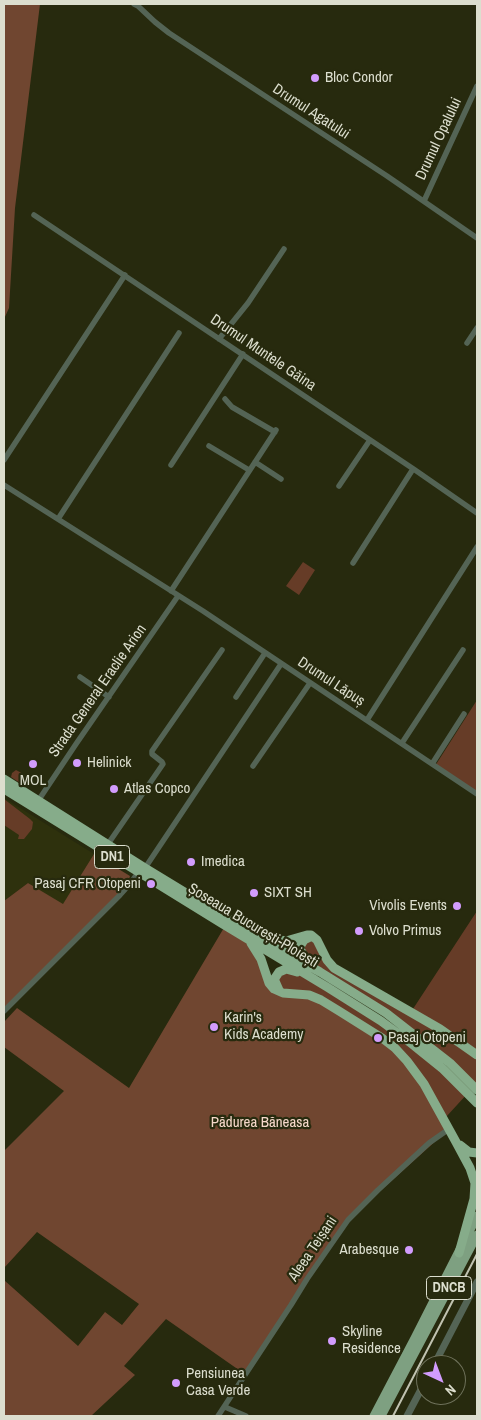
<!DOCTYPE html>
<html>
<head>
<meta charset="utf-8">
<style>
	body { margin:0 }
	#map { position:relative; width:481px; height:1420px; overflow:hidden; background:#272a0e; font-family:"Archivo Narrow",sans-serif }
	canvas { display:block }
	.frame { position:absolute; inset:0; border:5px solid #dcdece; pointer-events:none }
	.north { position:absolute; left:416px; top:1355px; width:50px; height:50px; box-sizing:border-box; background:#272a0e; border:1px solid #6f725b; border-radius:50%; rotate:137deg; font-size:14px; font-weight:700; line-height:20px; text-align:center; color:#dcdece }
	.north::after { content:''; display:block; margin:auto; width:18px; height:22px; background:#d29cfd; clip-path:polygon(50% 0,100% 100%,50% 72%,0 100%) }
</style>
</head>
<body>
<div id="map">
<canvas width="481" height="1420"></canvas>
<div class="frame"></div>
<div class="north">N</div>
</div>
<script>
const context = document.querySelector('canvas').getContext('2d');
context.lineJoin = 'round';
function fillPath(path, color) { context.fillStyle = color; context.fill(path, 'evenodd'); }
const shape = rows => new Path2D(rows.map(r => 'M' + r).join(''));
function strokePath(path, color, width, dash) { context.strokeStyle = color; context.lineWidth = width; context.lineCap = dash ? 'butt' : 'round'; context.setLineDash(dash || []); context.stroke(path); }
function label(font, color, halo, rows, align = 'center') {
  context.font = font + ' "Archivo Narrow",sans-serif'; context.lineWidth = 4.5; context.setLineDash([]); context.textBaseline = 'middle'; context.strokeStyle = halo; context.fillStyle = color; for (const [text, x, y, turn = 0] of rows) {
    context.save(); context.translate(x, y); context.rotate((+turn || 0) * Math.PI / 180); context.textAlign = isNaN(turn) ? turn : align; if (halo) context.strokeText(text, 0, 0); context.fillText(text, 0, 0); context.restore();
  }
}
fillPath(shape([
	[4,798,94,854,63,905,28,883,4,901]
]), '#2e310d');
fillPath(shape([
	[303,562,315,570,299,595,286,586],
	[477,700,477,794,435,766],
	[16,770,29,777,31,782,28,787,26,787,11,777,12,773],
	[4,799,30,819,33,822,32,829,24,839,18,839,19,835,4,825],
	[477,911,477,1090,450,1063,320,972,301,945,309,937,327,960,411,1012],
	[292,970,381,1021,468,1093,446,1117,283,993,275,978]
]), '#663c27');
fillPath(shape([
	[4,4,40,4,15,208,9,308,4,319],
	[94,854,130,876,127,885,4,1008,4,901,28,883,63,904],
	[225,926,249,940,271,986,330,1005,407,1061,449,1129,348,1220,246,1375,166,1319,124,1366,135,1375,91,1416,4,1416,4,1280,78,1346,105,1312,122,1325,139,1304,37,1232,4,1268,4,1151,64,1091,4,1047,4,1022,17,1008,129,1088]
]), '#704630');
strokePath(shape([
	[134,4,138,6,155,22,169,33,387,176,477,238],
	[424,201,477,86],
	[34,215,415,470,477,513],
	[219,339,248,303,284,249],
	[467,343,477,328],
	[225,399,232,407,275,432],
	[209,446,249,470],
	[4,460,125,275],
	[255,462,281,479],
	[171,465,243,354],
	[4,485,203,611,477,794],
	[339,486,370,440],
	[58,519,179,333],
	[353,563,413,469],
	[171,591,276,430],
	[80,677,109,697],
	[236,697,265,653],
	[367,720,477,547],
	[402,743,463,650],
	[432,764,464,714],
	[253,766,310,683],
	[38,801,76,744,178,596],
	[108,844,163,764,162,762,152,754,152,751,222,650],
	[145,868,281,664],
	[4,1011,120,895,129,885,138,873],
	[225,1407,246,1416],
	[218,1416,291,1305,307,1279,348,1220,378,1190,429,1143,449,1129]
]), '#546455', 5.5);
strokePath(shape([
	[434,1365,477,1282],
	[407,1416,426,1380]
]), '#546455', 7);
strokePath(shape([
	[374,1416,415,1338,477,1216],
	[381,1416,477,1235]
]), '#7ea081', 9);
strokePath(shape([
	[4,779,145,868,247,930,320,972,386,1013,450,1063,477,1090],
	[4,789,221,923,327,987,381,1021,412,1044,443,1069,477,1103],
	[310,937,304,940,301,945,300,949,304,956,311,963],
	[268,938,286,941,307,935,311,935,317,940,327,960,334,968,440,1029,477,1055],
	[251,943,261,959,269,983,274,989,283,993,309,995,321,1000,339,1011,382,1038,395,1048,407,1061,424,1084,456,1142,470,1168,475,1183,474,1199,459,1253],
	[279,990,275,981,275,978,279,972,286,969,297,972],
	[460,1145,469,1152,477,1153]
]), '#86ac8a', 9);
strokePath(shape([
	[393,1416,477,1254]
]), '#c0c2b0', 2);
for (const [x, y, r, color] of [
	[315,78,5,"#d29cfd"],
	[77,763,5,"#d29cfd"],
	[33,764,5,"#d29cfd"],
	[114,789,5,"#d29cfd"],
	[191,862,5,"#d29cfd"],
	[151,884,5,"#d29cfd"],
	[254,893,5,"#d29cfd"],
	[457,906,5,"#d29cfd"],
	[359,931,5,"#d29cfd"],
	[214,1027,5,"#d29cfd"],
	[378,1038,5,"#d29cfd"],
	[409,1250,5,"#d29cfd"],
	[332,1341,5,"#d29cfd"],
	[176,1383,5,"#d29cfd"]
]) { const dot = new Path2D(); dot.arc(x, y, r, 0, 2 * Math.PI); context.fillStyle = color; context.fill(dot); strokePath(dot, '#272a0e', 2); }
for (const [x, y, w] of [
	[112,857,35],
	[449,1288,45]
]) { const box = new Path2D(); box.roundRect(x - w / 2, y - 11.5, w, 23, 4); context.fillStyle = '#272a0e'; context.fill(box); strokePath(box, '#dcdece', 1); }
label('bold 14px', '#dcdece', null, [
	["DN1",112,857],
	["DNCB",449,1288]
]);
label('15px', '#dcdece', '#272a0e', [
	["Bloc Condor",325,78],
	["Helinick",87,763],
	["MOL",33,781,"center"],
	["Atlas Copco",124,789],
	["Imedica",201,862],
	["Pasaj CFR Otopeni",141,884,"right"],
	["SIXT SH",264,893],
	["Vivolis Events",447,906,"right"],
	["Volvo Primus",369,931],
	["Karin's",224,1018],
	["Kids Academy",224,1035],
	["Pasaj Otopeni",388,1038],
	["Arabesque",399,1250,"right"],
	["Skyline",342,1332],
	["Residence",342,1349],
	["Pensiunea",186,1374],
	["Casa Verde",186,1391]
], 'left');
label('15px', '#dcdece', '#272a0e', [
	["Drumul Agatului",311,112,33],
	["Drumul Opalului",439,139,-65],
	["Drumul Muntele Găina",263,353,34],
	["Drumul Lăpuș",331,682,33],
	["Strada General Eraclie Arion",98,691,-55],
	["Șoseaua București-Ploiești",253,926,31],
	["Aleea Teișani",313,1249,-56]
]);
label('15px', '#f6d8ca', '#272a0e', [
	["Pădurea Băneasa",260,1123]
]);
</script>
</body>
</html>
